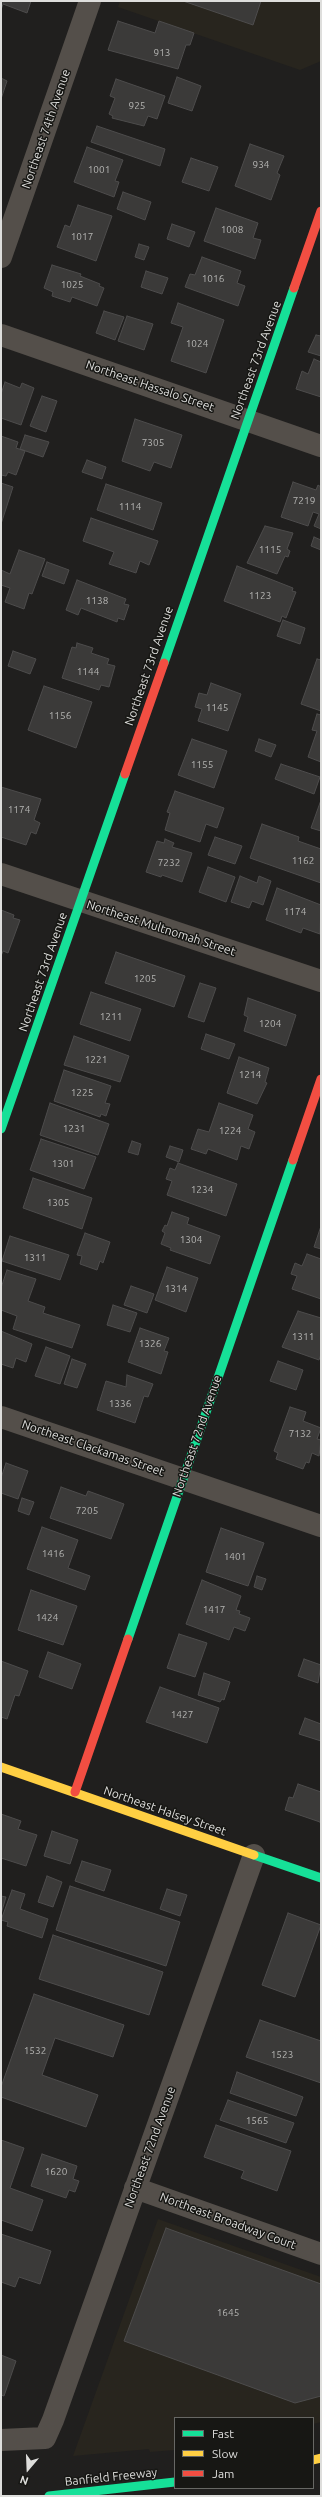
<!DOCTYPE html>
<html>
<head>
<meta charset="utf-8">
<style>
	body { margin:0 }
	#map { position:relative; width:322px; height:2497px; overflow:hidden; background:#201f1e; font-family:Ubuntu,sans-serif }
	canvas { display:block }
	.frame { position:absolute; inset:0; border:2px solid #dededc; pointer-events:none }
	.legend { position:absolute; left:174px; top:2417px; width:140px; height:72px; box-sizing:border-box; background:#171714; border:1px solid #676764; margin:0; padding:5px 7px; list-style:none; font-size:12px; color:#dededc }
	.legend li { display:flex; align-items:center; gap:8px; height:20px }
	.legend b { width:20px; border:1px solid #676764 }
	.north { position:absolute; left:8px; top:2449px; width:40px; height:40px; -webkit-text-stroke:3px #171714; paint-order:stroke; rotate:199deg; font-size:11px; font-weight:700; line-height:16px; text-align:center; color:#dededc }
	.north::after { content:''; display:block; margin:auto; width:14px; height:18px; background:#dededc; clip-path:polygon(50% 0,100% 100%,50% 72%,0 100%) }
</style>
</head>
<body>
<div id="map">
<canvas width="322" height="2497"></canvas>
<div class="frame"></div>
<ul class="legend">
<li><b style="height:5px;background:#16e098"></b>Fast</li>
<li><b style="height:5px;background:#ffcf43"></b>Slow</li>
<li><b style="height:5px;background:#f24e42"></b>Jam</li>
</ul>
<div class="north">N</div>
</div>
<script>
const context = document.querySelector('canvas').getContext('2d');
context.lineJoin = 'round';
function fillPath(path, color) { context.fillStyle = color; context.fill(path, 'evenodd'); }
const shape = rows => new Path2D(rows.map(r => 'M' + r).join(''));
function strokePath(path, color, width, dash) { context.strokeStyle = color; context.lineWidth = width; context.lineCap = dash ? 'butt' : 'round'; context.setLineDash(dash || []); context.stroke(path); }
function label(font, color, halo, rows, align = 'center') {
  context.font = font + ' Ubuntu,sans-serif'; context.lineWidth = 3; context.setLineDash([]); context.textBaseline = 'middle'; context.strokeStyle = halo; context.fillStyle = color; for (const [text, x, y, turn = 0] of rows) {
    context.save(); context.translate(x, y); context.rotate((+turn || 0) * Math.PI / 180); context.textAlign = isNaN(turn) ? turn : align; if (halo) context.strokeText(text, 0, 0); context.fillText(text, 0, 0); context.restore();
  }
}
fillPath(shape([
	[120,1,321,1,321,61,300,70,118,7],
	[158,2219,321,2277,321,2422,313,2424,313,2418,175,2418,175,2450,150,2452,149,2449,73,2456]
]), '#28251e');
const building = shape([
	[1,1,31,1,27,13,3,4,1,10,1,1],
	[183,1,261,1,253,25,183,1],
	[118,21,155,33,159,21,194,33,190,45,186,45,178,69,108,50,118,21],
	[177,77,201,86,192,111,168,103,177,77],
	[1,78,7,81,1,99,1,78],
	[116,79,165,96,157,119,148,116,144,126,112,118,113,116,109,114,115,98,110,96,116,79],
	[97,126,165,149,160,166,91,142,97,126],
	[250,144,284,156,277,173,280,175,271,200,235,186,250,144],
	[87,147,123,160,115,181,119,182,114,197,74,182,87,147],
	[191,158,218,167,209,191,182,182,191,158],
	[123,192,151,202,145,220,117,209,123,192],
	[78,205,112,216,96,261,57,247,65,225,70,227,78,205],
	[216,208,258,223,253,238,261,240,255,259,204,241,216,208],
	[172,224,195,232,189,247,167,239,172,224],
	[139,244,149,247,144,260,135,257,139,244],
	[202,257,241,271,237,283,245,286,238,306,185,287,190,274,195,275,202,257],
	[52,265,81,274,80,276,100,284,99,286,104,288,97,306,72,297,70,302,52,296,53,292,44,288,52,265],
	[146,271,168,278,162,294,141,287,146,271],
	[178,303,224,320,206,373,171,361,183,327,171,323,178,303],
	[104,311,124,317,115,340,96,333,104,311],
	[127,316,153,324,144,350,118,341,127,316],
	[316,335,321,336,321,356,308,352,316,335],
	[314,359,321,362,321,397,296,389,302,371,308,374,314,359],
	[5,382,20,388,22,383,34,388,21,425,1,418,1,394,5,382],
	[42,396,57,401,46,432,30,426,42,396],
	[135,419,182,435,171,468,154,462,150,471,122,461,135,419],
	[25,435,49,442,43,457,20,449,25,435],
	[1,436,18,442,16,448,25,451,16,475,8,472,6,476,1,475,1,436],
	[87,460,106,467,102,479,82,472,87,460],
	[293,482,316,490,318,485,321,487,321,529,314,526,319,514,313,512,308,526,281,517,293,482],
	[1,483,13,487,1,524,1,483],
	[106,484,162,503,153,530,97,510,106,484],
	[91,518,158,541,149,565,140,561,136,573,109,564,114,552,83,541,91,518],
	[265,526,293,533,287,549,290,551,288,557,285,556,277,574,247,563,265,526],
	[314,537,321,540,321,550,311,546,314,537],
	[19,550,45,559,32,594,29,593,24,609,5,602,10,588,1,585,1,570,10,574,19,550],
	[47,562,69,570,64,584,42,576,47,562],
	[237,566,293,588,292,591,296,592,286,618,282,616,280,622,224,601,237,566],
	[77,580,126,599,124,604,129,605,124,620,118,618,117,622,81,608,78,615,66,610,77,580],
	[283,620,305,628,300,644,277,636,283,620],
	[77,643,93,648,91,653,109,659,107,664,115,666,109,687,101,685,99,690,62,678,72,647,76,648,77,643],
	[13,651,36,659,30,674,8,666,13,651],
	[317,659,321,660,321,711,301,704,317,659],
	[211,683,241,694,228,731,198,721,202,709,195,707,199,693,207,695,211,683],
	[44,686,92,702,76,748,28,730,44,686],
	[317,714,321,715,321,762,308,757,317,731,312,730,317,714],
	[192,739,227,751,214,788,178,775,192,739],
	[259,739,276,745,271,757,255,751,259,739],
	[281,764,320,777,314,794,275,779,281,764],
	[1,787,41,799,34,820,40,823,36,834,31,832,26,845,1,837,1,787],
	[175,791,224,808,217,828,206,824,200,842,165,830,170,813,167,812,175,791],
	[321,800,321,831,311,828,321,800],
	[262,824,299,837,298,841,321,849,321,883,250,858,262,824],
	[215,837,242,846,235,864,208,855,215,837],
	[165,839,174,843,172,847,192,853,182,882,162,875,161,877,146,872,157,841,164,843,165,839],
	[208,867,235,877,226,902,199,892,208,867],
	[240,876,257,883,259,876,271,881,263,905,252,901,249,908,231,902,240,876],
	[277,888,321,905,320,934,303,928,301,933,266,920,277,888],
	[1,910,14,915,13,918,20,920,8,953,3,951,1,956,1,910],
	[116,952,185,976,174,1007,105,983,116,952],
	[200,983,216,988,204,1022,188,1017,200,983],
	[91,992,141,1009,130,1041,80,1024,91,992],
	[248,998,296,1015,286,1046,244,1031,248,1017,244,1015,248,998],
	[206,1034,235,1044,229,1059,201,1049,206,1034],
	[74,1036,129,1056,120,1082,64,1065,74,1036],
	[239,1057,269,1068,265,1082,267,1083,257,1104,227,1093,239,1057],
	[64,1070,111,1086,105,1103,110,1104,106,1116,101,1114,100,1117,54,1101,64,1070],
	[50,1103,109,1124,98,1155,40,1135,50,1103],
	[219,1103,253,1115,248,1129,255,1132,249,1149,241,1146,237,1160,208,1149,206,1154,191,1149,198,1129,209,1132,219,1103],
	[41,1139,96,1157,84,1189,30,1170,41,1139],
	[132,1141,141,1144,138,1155,128,1152,132,1141],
	[170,1146,183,1150,179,1162,166,1157,170,1146],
	[178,1163,237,1184,226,1216,167,1195,172,1181,166,1179,170,1168,175,1170,178,1163],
	[33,1178,92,1198,82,1229,23,1208,33,1178],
	[172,1212,189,1218,187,1224,220,1236,210,1264,170,1250,171,1248,161,1244,165,1233,162,1231,165,1225,167,1226,172,1212],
	[321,1226,321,1249,314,1247,321,1226],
	[85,1233,110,1242,103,1263,100,1261,97,1270,80,1264,82,1256,77,1255,85,1233],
	[10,1236,69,1255,60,1280,2,1261,10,1236],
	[307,1254,321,1259,321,1299,292,1289,297,1276,291,1274,295,1263,302,1266,307,1254],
	[167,1267,198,1278,186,1312,155,1300,167,1267],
	[7,1270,36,1279,28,1301,45,1307,43,1313,80,1325,72,1348,13,1329,17,1316,1,1310,1,1288,7,1270],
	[131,1286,154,1294,147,1313,124,1305,131,1286],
	[113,1305,137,1313,130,1332,107,1325,113,1305],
	[298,1311,321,1318,321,1354,319,1360,282,1347,298,1311],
	[140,1328,169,1338,164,1351,168,1352,161,1374,128,1362,140,1328],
	[1,1331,32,1344,26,1362,16,1358,13,1368,1,1364,1,1331],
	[46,1347,70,1356,60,1384,35,1376,46,1347],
	[72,1359,86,1364,77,1388,64,1384,72,1359],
	[278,1361,303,1370,296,1390,270,1381,278,1361],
	[127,1375,153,1384,148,1397,144,1396,135,1423,97,1410,106,1381,126,1387,127,1375],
	[290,1407,306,1412,303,1421,321,1428,317,1439,321,1440,319,1456,312,1453,309,1463,306,1462,303,1469,276,1459,278,1453,274,1451,290,1407],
	[6,1463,28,1471,18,1499,1,1493,1,1478,6,1463],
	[61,1487,86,1496,88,1491,124,1504,111,1539,50,1518,61,1487],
	[22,1498,34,1502,29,1515,18,1511,22,1498],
	[42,1527,78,1540,68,1568,90,1576,85,1590,27,1569,42,1527],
	[221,1528,264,1543,248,1586,206,1572,221,1528],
	[257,1576,266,1579,262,1590,254,1587,257,1576],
	[202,1580,241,1596,236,1610,240,1611,239,1614,250,1618,245,1631,234,1627,229,1640,186,1624,202,1580],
	[31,1590,77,1606,63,1645,18,1630,31,1590],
	[179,1634,207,1643,195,1677,167,1668,179,1634],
	[48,1652,81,1664,72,1689,39,1677,48,1652],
	[304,1659,321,1665,318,1683,298,1676,304,1659],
	[1,1661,28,1671,19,1696,15,1695,7,1719,1,1717,1,1661],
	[204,1673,230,1682,224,1700,222,1699,220,1702,198,1695,204,1673],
	[160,1687,219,1708,207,1743,146,1722,160,1687],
	[305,1718,321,1724,321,1741,299,1734,305,1718],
	[298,1784,321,1792,321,1825,320,1822,285,1810,289,1797,293,1798,298,1784],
	[1,1814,21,1821,18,1829,37,1835,26,1866,1,1858,1,1814],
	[52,1831,78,1840,70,1864,44,1856,52,1831],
	[82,1861,111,1870,104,1891,75,1881,82,1861],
	[47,1876,62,1882,53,1907,38,1902,47,1876],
	[70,1886,180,1922,166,1966,56,1930,70,1886],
	[167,1889,187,1895,180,1916,160,1909,167,1889],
	[12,1890,25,1894,20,1909,48,1919,42,1938,7,1926,8,1922,1,1920,12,1890],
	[1,1896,6,1897,1,1914,1,1896],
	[288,1913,321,1925,295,1997,262,1985,288,1913],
	[53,1935,163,1972,149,2015,39,1979,53,1935],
	[34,1994,124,2025,113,2057,55,2038,42,2075,98,2095,86,2127,1,2097,1,2087,34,1994],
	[260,2020,321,2041,321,2083,246,2057,260,2020],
	[237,2072,303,2097,296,2116,230,2093,237,2072],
	[228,2100,294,2123,286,2143,220,2120,228,2100],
	[216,2125,291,2151,277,2191,241,2178,244,2171,204,2157,216,2125],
	[1,2140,24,2148,10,2188,43,2200,32,2231,1,2220,1,2140],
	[42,2154,77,2166,73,2179,79,2181,75,2192,69,2190,66,2198,31,2186,42,2154],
	[166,2228,321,2284,321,2396,295,2403,124,2341,166,2228],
	[1,2234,51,2251,40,2284,19,2277,15,2287,1,2282,1,2234],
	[1,2355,16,2361,4,2396,1,2395,1,2355]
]);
fillPath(building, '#3b3a39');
strokePath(building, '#4d4c4c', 1);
strokePath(shape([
	[1,257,90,1],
	[1,335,321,446],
	[1,874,321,981],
	[1,1417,321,1526],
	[135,2188,321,2254],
	[1,2440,45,2438,53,2420,254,1855]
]), '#544f4a', 22);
strokePath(shape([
	[164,663,294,288],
	[1,1129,125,774],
	[128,1639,293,1160],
	[254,1855,321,1878],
	[49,2496,175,2482]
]), '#16e098', 9);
strokePath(shape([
	[1,1767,254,1855],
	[313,2460,321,2458]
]), '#ffcf43', 9);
strokePath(shape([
	[294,288,321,211],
	[125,774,164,663],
	[293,1160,321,1079],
	[75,1792,128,1639]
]), '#f24e42', 9);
label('10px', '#b5b5b3', null, [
	["913",162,53],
	["925",137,106],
	["934",261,165],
	["1001",99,170],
	["1008",232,230],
	["1017",82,237],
	["1016",213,279],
	["1025",72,285],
	["1024",197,344],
	["7305",153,443],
	["7219",304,501],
	["1114",130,507],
	["1115",270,550],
	["1123",260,596],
	["1138",97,601],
	["1144",88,672],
	["1145",217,708],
	["1156",60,716],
	["1155",202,765],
	["1174",19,810],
	["1162",303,861],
	["7232",169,863],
	["1174",295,912],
	["1205",145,979],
	["1211",111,1017],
	["1204",270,1024],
	["1221",96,1060],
	["1214",250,1075],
	["1225",82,1093],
	["1231",74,1129],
	["1224",230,1131],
	["1301",63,1164],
	["1234",202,1190],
	["1305",58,1203],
	["1304",191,1240],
	["1311",35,1258],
	["1314",176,1289],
	["1311",303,1337],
	["1326",150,1344],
	["1336",120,1404],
	["7132",300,1434],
	["7205",87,1511],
	["1416",53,1554],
	["1401",235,1557],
	["1417",214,1610],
	["1424",47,1618],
	["1427",182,1715],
	["1532",35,2051],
	["1523",282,2055],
	["1565",257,2121],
	["1620",56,2172],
	["1645",228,2313]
]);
label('12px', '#dededc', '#171714', [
	["Northeast 74th Avenue",46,129,-71],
	["Northeast 73rd Avenue",256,360,-70],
	["Northeast Hassalo Street",150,386,19],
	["Northeast 73rd Avenue",149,666,-71],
	["Northeast Multnomah Street",161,928,18],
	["Northeast 73rd Avenue",43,972,-71],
	["Northeast 72nd Avenue",197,1436,-71],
	["Northeast Clackamas Street",93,1448,19],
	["Northeast Halsey Street",165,1811,19],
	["Northeast 72nd Avenue",150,2147,-70],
	["Northeast Broadway Court",228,2221,20],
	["Banfield Freeway",111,2477,-6]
]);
</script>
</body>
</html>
